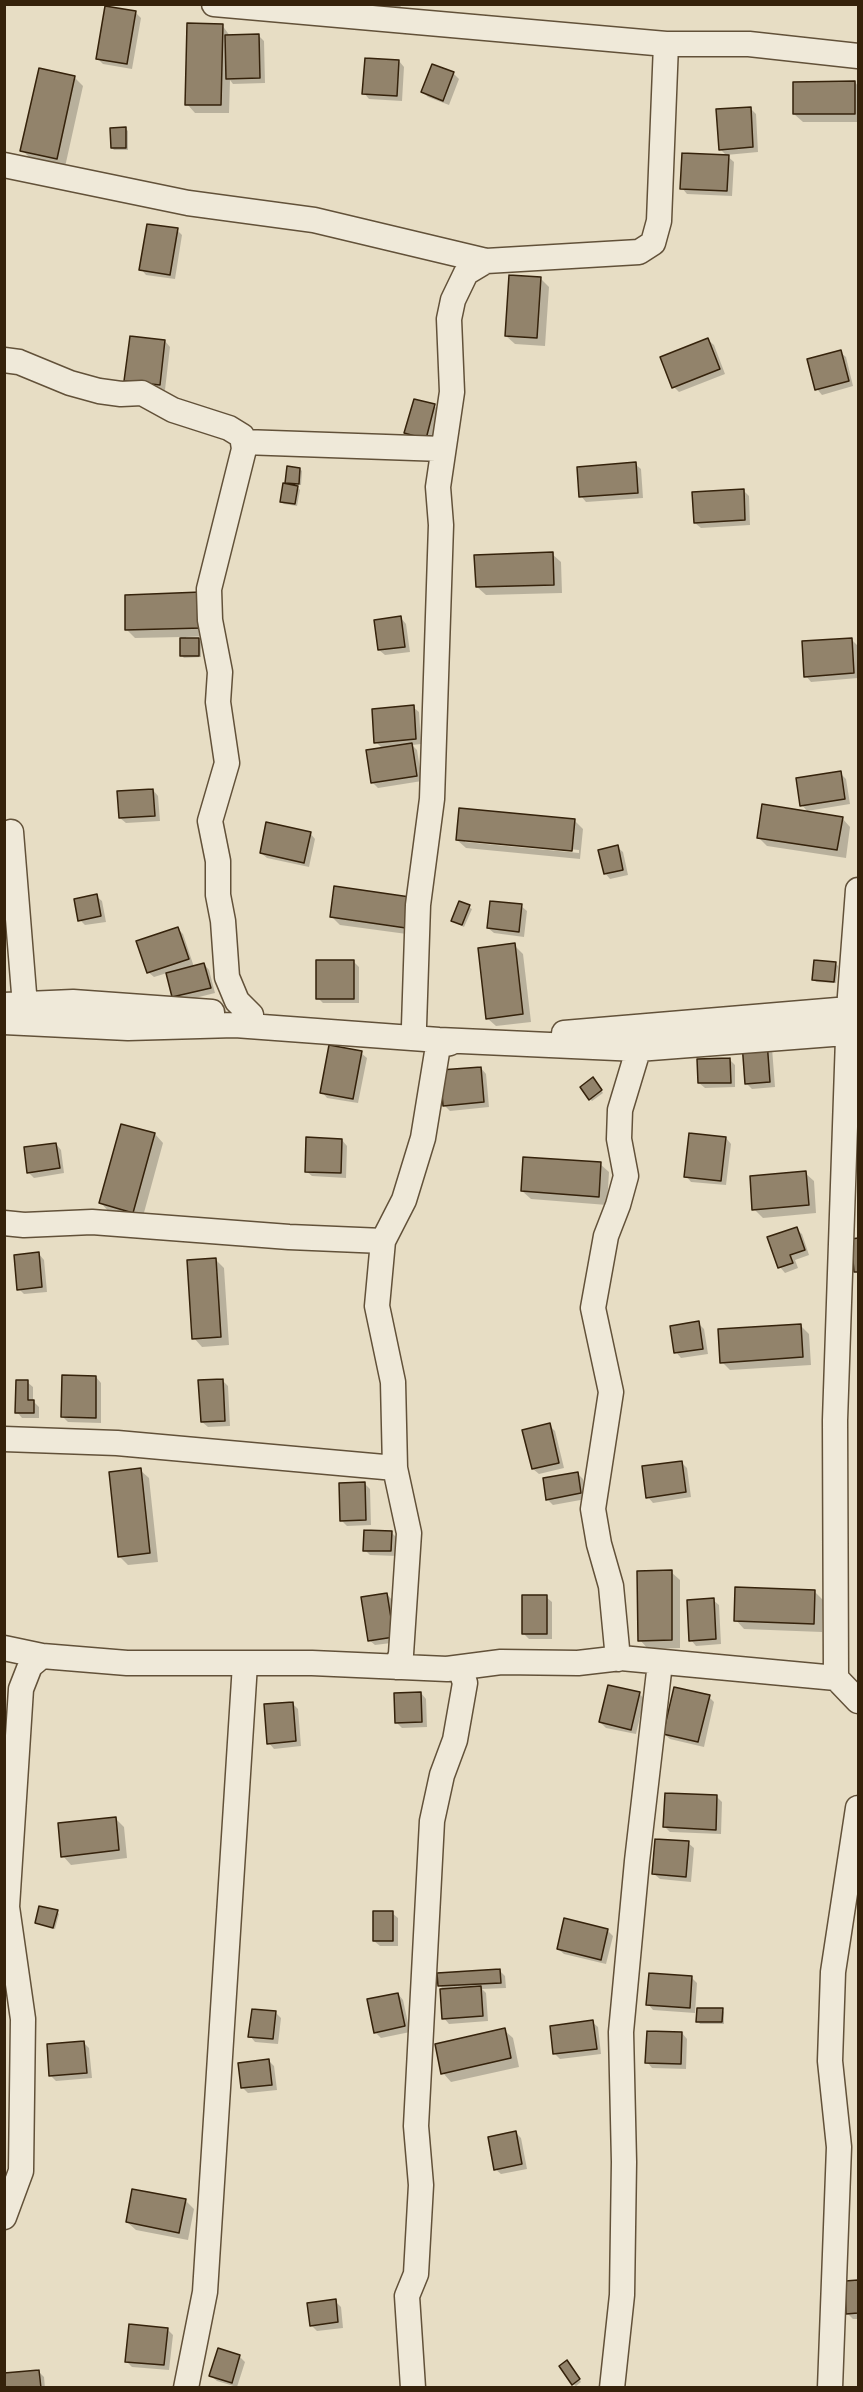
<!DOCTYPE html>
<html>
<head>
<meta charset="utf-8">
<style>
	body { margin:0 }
	#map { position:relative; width:863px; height:2392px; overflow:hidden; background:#e7ddc4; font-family:"IM FELL French Canon",serif }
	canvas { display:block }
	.frame { position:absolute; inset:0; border:6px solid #35220b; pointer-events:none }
</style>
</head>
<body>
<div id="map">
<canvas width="863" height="2392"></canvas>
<div class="frame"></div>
</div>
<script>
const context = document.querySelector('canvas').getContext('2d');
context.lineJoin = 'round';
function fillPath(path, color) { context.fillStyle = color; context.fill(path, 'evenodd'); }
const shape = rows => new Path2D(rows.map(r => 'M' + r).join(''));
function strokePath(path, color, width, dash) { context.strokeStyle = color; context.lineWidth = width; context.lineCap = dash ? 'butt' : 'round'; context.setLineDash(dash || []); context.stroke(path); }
fillPath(shape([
	[358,4,401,4,399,17,365,11],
	[135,12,141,18,132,69,103,64,98,59],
	[222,25,230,36,258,35,264,41,265,83,233,84,230,80,229,113,195,113,187,104],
	[399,61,404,67,402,101,369,99,364,93],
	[433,65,454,74,459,79,449,105,428,97,423,92],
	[40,70,75,78,83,86,65,167,31,159,22,150],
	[855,82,858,86,858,122,803,122,794,114],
	[750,108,756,114,758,152,726,155,734,162,732,196,687,194,682,188,728,157,720,149],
	[126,129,128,131,128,150,114,150,112,148],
	[177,230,182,235,175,279,146,275,141,269],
	[541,279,549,287,545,346,515,344,506,336],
	[708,340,714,345,725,374,679,392,674,387],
	[165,341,170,347,165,390,132,386,126,380],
	[840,352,846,357,853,386,822,395,817,389],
	[434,406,440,411,431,443,412,438,406,433],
	[635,464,641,469,643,498,586,502,581,496],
	[300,469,302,471,301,485,295,485,300,490,297,506,284,504,281,502,291,486,287,482],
	[743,490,749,496,750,525,701,528,695,523],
	[552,554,561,562,562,593,486,595,477,587],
	[200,594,210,636,186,637,186,639,198,639,201,642,201,657,184,658,181,655,181,637,135,638,127,630],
	[401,618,406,624,410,652,385,655,379,650],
	[851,639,857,645,858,678,811,682,806,676],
	[413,707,419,712,421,744,412,745,417,750,422,781,378,788,372,782,383,749,376,742],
	[840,773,846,779,850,804,807,811,802,805],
	[153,790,158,796,160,821,126,823,120,818],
	[842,818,850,827,846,858,767,846,758,837],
	[574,820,583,829,580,859,466,848,457,840],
	[465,839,579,850,579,853,465,842],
	[310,833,315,839,309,867,267,858,261,853],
	[617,847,623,852,628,875,610,879,605,873],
	[96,896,102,901,106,922,85,925,80,920],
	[410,898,414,935,340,925,331,916],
	[460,903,472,909,464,927,452,921],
	[521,906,527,911,524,937,494,933,488,928],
	[178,929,183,934,194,967,204,964,209,970,215,993,179,1002,173,997,167,973,154,977,148,972],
	[514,945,523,954,531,1022,496,1026,487,1018],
	[353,961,359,967,359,1003,323,1003,318,998],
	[835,963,838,966,836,983,816,982,814,979],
	[744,1044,772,1048,775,1087,752,1089,746,1083],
	[361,1053,367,1058,358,1103,327,1098,322,1092],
	[729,1059,735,1065,735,1087,705,1088,699,1083],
	[481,1068,486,1074,489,1107,450,1111,444,1105],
	[595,1082,603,1093,592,1101,590,1099],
	[155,1134,163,1143,142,1220,109,1212,101,1203],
	[726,1138,731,1144,726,1185,691,1182,686,1176],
	[342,1140,347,1146,346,1178,312,1176,306,1171],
	[56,1144,61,1150,64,1173,34,1178,28,1172],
	[600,1164,609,1172,607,1205,531,1199,522,1191],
	[805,1173,814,1181,816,1213,763,1218,754,1209],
	[796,1229,802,1234,809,1255,795,1260,798,1268,785,1273,780,1267],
	[852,1240,858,1240,858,1274,856,1271],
	[39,1254,44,1260,47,1292,24,1294,19,1289],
	[215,1259,224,1268,229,1345,202,1347,194,1338],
	[698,1323,704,1329,708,1354,681,1358,676,1352],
	[800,1325,809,1334,811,1365,730,1370,722,1362],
	[96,1377,101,1383,101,1423,68,1422,63,1417],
	[222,1380,228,1386,230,1426,208,1427,202,1422],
	[27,1382,33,1387,33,1401,39,1407,39,1418,22,1418,17,1412],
	[549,1425,555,1431,564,1468,539,1474,533,1469],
	[681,1462,687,1468,691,1497,653,1503,648,1497],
	[140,1470,149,1478,158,1562,128,1565,119,1556],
	[577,1473,583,1479,586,1499,553,1505,548,1500],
	[365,1484,370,1489,371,1525,347,1526,342,1521],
	[391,1532,397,1538,396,1556,370,1555,365,1550],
	[671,1572,680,1580,680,1648,648,1649,640,1640],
	[814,1591,823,1600,822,1632,744,1629,736,1620],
	[387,1594,392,1600,399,1642,375,1645,369,1640],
	[546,1597,552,1602,552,1639,529,1639,523,1633],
	[713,1600,719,1605,721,1644,696,1646,691,1640],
	[421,1693,426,1699,427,1727,402,1728,397,1723],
	[639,1693,644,1699,636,1734,606,1728,600,1722],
	[709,1697,714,1702,704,1747,670,1739,664,1734],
	[293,1704,298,1709,301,1746,274,1749,269,1743],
	[717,1797,722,1802,721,1834,670,1832,665,1827],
	[115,1818,124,1827,127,1858,71,1865,63,1856],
	[688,1843,694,1848,691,1882,660,1879,654,1874],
	[57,1912,59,1914,55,1929,36,1922],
	[392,1913,398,1918,398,1946,380,1946,374,1941],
	[607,1930,613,1936,606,1964,564,1954,558,1949],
	[500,1971,505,1976,506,1988,482,1989,486,1993,488,2021,449,2024,444,2018,444,1990,440,1986],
	[691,1977,697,1983,695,2013,653,2010,648,2004],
	[398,1994,403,2000,410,2032,381,2038,375,2032],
	[722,2010,724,2012,724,2024,700,2024,698,2021],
	[276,2013,281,2018,278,2044,255,2042,250,2036],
	[592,2022,598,2027,601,2054,560,2059,555,2054],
	[504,2030,513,2038,519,2067,451,2082,443,2073],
	[682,2033,687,2039,686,2069,652,2068,647,2062],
	[84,2043,89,2048,92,2078,56,2081,51,2076],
	[269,2061,274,2066,277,2090,248,2093,242,2087],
	[516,2133,521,2138,527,2169,501,2174,495,2169],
	[185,2200,194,2209,188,2240,136,2230,127,2222],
	[847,2282,858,2282,858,2319,853,2319,847,2313],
	[335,2301,341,2307,343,2328,317,2331,311,2325],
	[167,2329,173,2335,169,2370,132,2367,126,2361],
	[239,2356,245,2362,237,2387,217,2381,211,2376],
	[569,2365,581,2382,576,2386,573,2384],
	[38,2371,44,2377,45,2388,5,2388]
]), '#0003');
const building = shape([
	[105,6,136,11,127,64,96,59,105,6],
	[187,23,223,24,221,105,185,105,187,23],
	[259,34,260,78,226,79,225,35,259,34],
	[365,58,399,60,397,96,362,94,365,58],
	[432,64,454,72,443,101,421,92,432,64],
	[39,68,75,76,57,159,20,151,39,68],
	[855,81,855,114,793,114,793,82,855,81],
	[751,107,753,147,719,150,716,109,751,107],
	[126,127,126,148,111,148,110,128,126,127],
	[682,153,729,155,727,191,680,189,682,153],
	[147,224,178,228,170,275,139,270,147,224],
	[509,275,541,277,537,338,505,336,509,275],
	[130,336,165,340,160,385,124,381,130,336],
	[708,338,720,369,672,388,660,357,708,338],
	[841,350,849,381,815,390,807,359,841,350],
	[414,399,435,404,426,439,404,433,414,399],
	[636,462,638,493,579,497,577,467,636,462],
	[287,466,300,468,299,484,285,483,287,466],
	[283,483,298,486,295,504,280,502,283,483],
	[744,489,745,520,694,523,692,492,744,489],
	[553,552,554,585,476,587,474,555,553,552],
	[201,592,202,628,125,630,125,595,201,592],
	[401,616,405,647,378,650,374,620,401,616],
	[180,638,199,638,199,656,180,656,180,638],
	[852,638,854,673,804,677,802,641,852,638],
	[414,705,416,739,374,743,372,709,414,705],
	[412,743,417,776,371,783,366,750,412,743],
	[841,771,845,799,800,806,796,778,841,771],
	[153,789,155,816,119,818,117,791,153,789],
	[762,804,843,817,837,850,757,838,762,804],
	[459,808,575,819,572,851,456,840,459,808],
	[266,822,311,832,304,863,260,853,266,822],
	[618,845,623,870,604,874,598,850,618,845],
	[334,886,410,897,406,928,330,917,334,886],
	[97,894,101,916,78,921,74,899,97,894],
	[459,901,470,905,462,925,451,921,459,901],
	[490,901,522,904,519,932,487,928,490,901],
	[178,927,189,959,147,973,136,941,178,927],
	[515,943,523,1014,486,1019,478,948,515,943],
	[316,960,354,960,354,999,316,999,316,960],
	[814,960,836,962,834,982,812,980,814,960],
	[204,963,211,988,172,997,166,973,204,963],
	[767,1041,770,1082,745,1084,742,1043,767,1041],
	[329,1045,362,1051,353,1099,320,1093,329,1045],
	[730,1058,731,1083,698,1083,697,1059,730,1058],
	[481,1067,484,1102,443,1106,440,1070,481,1067],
	[593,1077,602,1090,589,1100,580,1087,593,1077],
	[121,1124,155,1133,133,1213,99,1203,121,1124],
	[689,1133,726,1137,721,1181,684,1177,689,1133],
	[306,1137,342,1139,341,1173,305,1172,306,1137],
	[56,1143,60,1168,27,1173,24,1147,56,1143],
	[523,1157,601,1162,599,1197,521,1191,523,1157],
	[806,1171,809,1205,752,1210,750,1176,806,1171],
	[797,1227,805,1250,790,1255,793,1263,778,1268,767,1237,797,1227],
	[858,1238,858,1272,854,1272,851,1239,858,1238],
	[39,1252,42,1287,17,1290,14,1255,39,1252],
	[216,1258,221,1337,192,1339,187,1260,216,1258],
	[699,1321,703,1349,674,1353,670,1326,699,1321],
	[801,1324,803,1357,720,1363,718,1329,801,1324],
	[62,1375,96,1376,96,1418,61,1417,62,1375],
	[223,1379,225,1421,201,1422,198,1380,223,1379],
	[16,1380,28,1380,28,1400,34,1400,34,1413,15,1413,16,1380],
	[550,1423,559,1463,532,1469,522,1430,550,1423],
	[682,1461,686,1492,646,1498,642,1466,682,1461],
	[141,1468,150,1553,118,1557,109,1472,141,1468],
	[578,1472,581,1493,546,1500,543,1478,578,1472],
	[365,1482,366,1520,340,1521,339,1483,365,1482],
	[364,1530,392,1531,391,1551,363,1551,364,1530],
	[672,1570,672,1640,638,1641,637,1571,672,1570],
	[735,1587,815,1590,814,1624,734,1621,735,1587],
	[387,1593,394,1637,368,1641,361,1597,387,1593],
	[522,1595,547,1595,547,1634,522,1634,522,1595],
	[714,1598,716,1639,689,1641,687,1600,714,1598],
	[608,1685,640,1692,631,1730,599,1722,608,1685],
	[674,1687,710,1695,698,1742,663,1734,674,1687],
	[421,1692,422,1722,395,1723,394,1693,421,1692],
	[293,1702,296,1741,267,1744,264,1704,293,1702],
	[665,1793,717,1795,716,1830,663,1827,665,1793],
	[116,1817,119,1850,61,1857,58,1823,116,1817],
	[655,1839,689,1841,686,1877,652,1874,655,1839],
	[39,1906,58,1910,53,1928,35,1923,39,1906],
	[373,1911,393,1911,393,1941,373,1941,373,1911],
	[564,1918,608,1929,601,1960,557,1949,564,1918],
	[500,1969,501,1983,438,1986,437,1973,500,1969],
	[649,1973,692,1976,690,2008,646,2005,649,1973],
	[481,1986,483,2016,442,2019,440,1989,481,1986],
	[398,1993,405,2026,374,2033,367,1999,398,1993],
	[697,2008,723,2008,722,2022,696,2022,697,2008],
	[252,2009,276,2011,273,2039,248,2037,252,2009],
	[593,2020,597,2049,553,2054,550,2026,593,2020],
	[505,2028,511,2058,441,2074,435,2044,505,2028],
	[647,2031,682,2032,681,2064,645,2063,647,2031],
	[84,2041,87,2073,49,2076,47,2044,84,2041],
	[269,2059,272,2085,241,2088,238,2063,269,2059],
	[516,2131,522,2164,494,2170,488,2137,516,2131],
	[132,2189,186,2199,179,2233,126,2222,132,2189],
	[858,2280,858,2313,846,2314,845,2281,858,2280],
	[336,2299,338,2322,310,2326,307,2303,336,2299],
	[129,2324,168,2328,164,2365,125,2362,129,2324],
	[218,2348,240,2355,232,2383,209,2376,218,2348],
	[567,2360,580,2379,572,2385,559,2366,567,2360],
	[39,2370,41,2388,4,2388,4,2373,39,2370]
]);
fillPath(building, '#92836b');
strokePath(building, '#35220b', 1.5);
const minor = shape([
	[214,4,666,44,749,44,858,56],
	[4,165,188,203,314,220,486,261,639,252,653,243,659,221,666,44],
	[4,360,19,362,70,383,99,391,121,394,142,393,173,410,229,428,242,436,244,449,209,589,210,620,220,672,218,702,227,763,210,821,218,861,218,895,223,921,227,977,237,1001,251,1015],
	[243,442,443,449],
	[11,832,26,1018],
	[858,890,849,1009,835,1420,836,1678,858,1701],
	[4,1005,73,1002,212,1012],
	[4,1022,128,1028,235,1025,439,1040,638,1049,858,1032],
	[414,1026,418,905,432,799,441,525,438,487,452,392,449,319,453,300,466,273,486,261],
	[564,1033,849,1009],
	[4,1223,24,1225,92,1222,289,1237,383,1241],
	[4,1439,117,1443,395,1468],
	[4,1648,42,1656,127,1663,312,1663,447,1669,501,1662,578,1663,621,1658,836,1678],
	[618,1659,611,1586,599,1544,593,1509,611,1392,593,1308,606,1236,618,1205,626,1176,619,1139,620,1110,636,1057,634,1035],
	[397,1667,401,1654,409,1533,395,1468,393,1382,377,1306,383,1241,404,1200,423,1138,439,1040,441,1045,450,1043],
	[4,2217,21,2171,23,2019,7,1907,21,1689,30,1666,42,1656],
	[186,2388,205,2292,245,1664],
	[413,2388,407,2296,416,2274,421,2185,416,2126,432,1821,442,1775,455,1740,465,1683,460,1668],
	[612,2388,622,2295,624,2162,621,2032,637,1861,660,1663],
	[830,2388,839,2147,830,2061,833,1972,858,1808]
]);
strokePath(minor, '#625139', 27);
strokePath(minor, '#efe9d9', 24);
</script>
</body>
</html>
